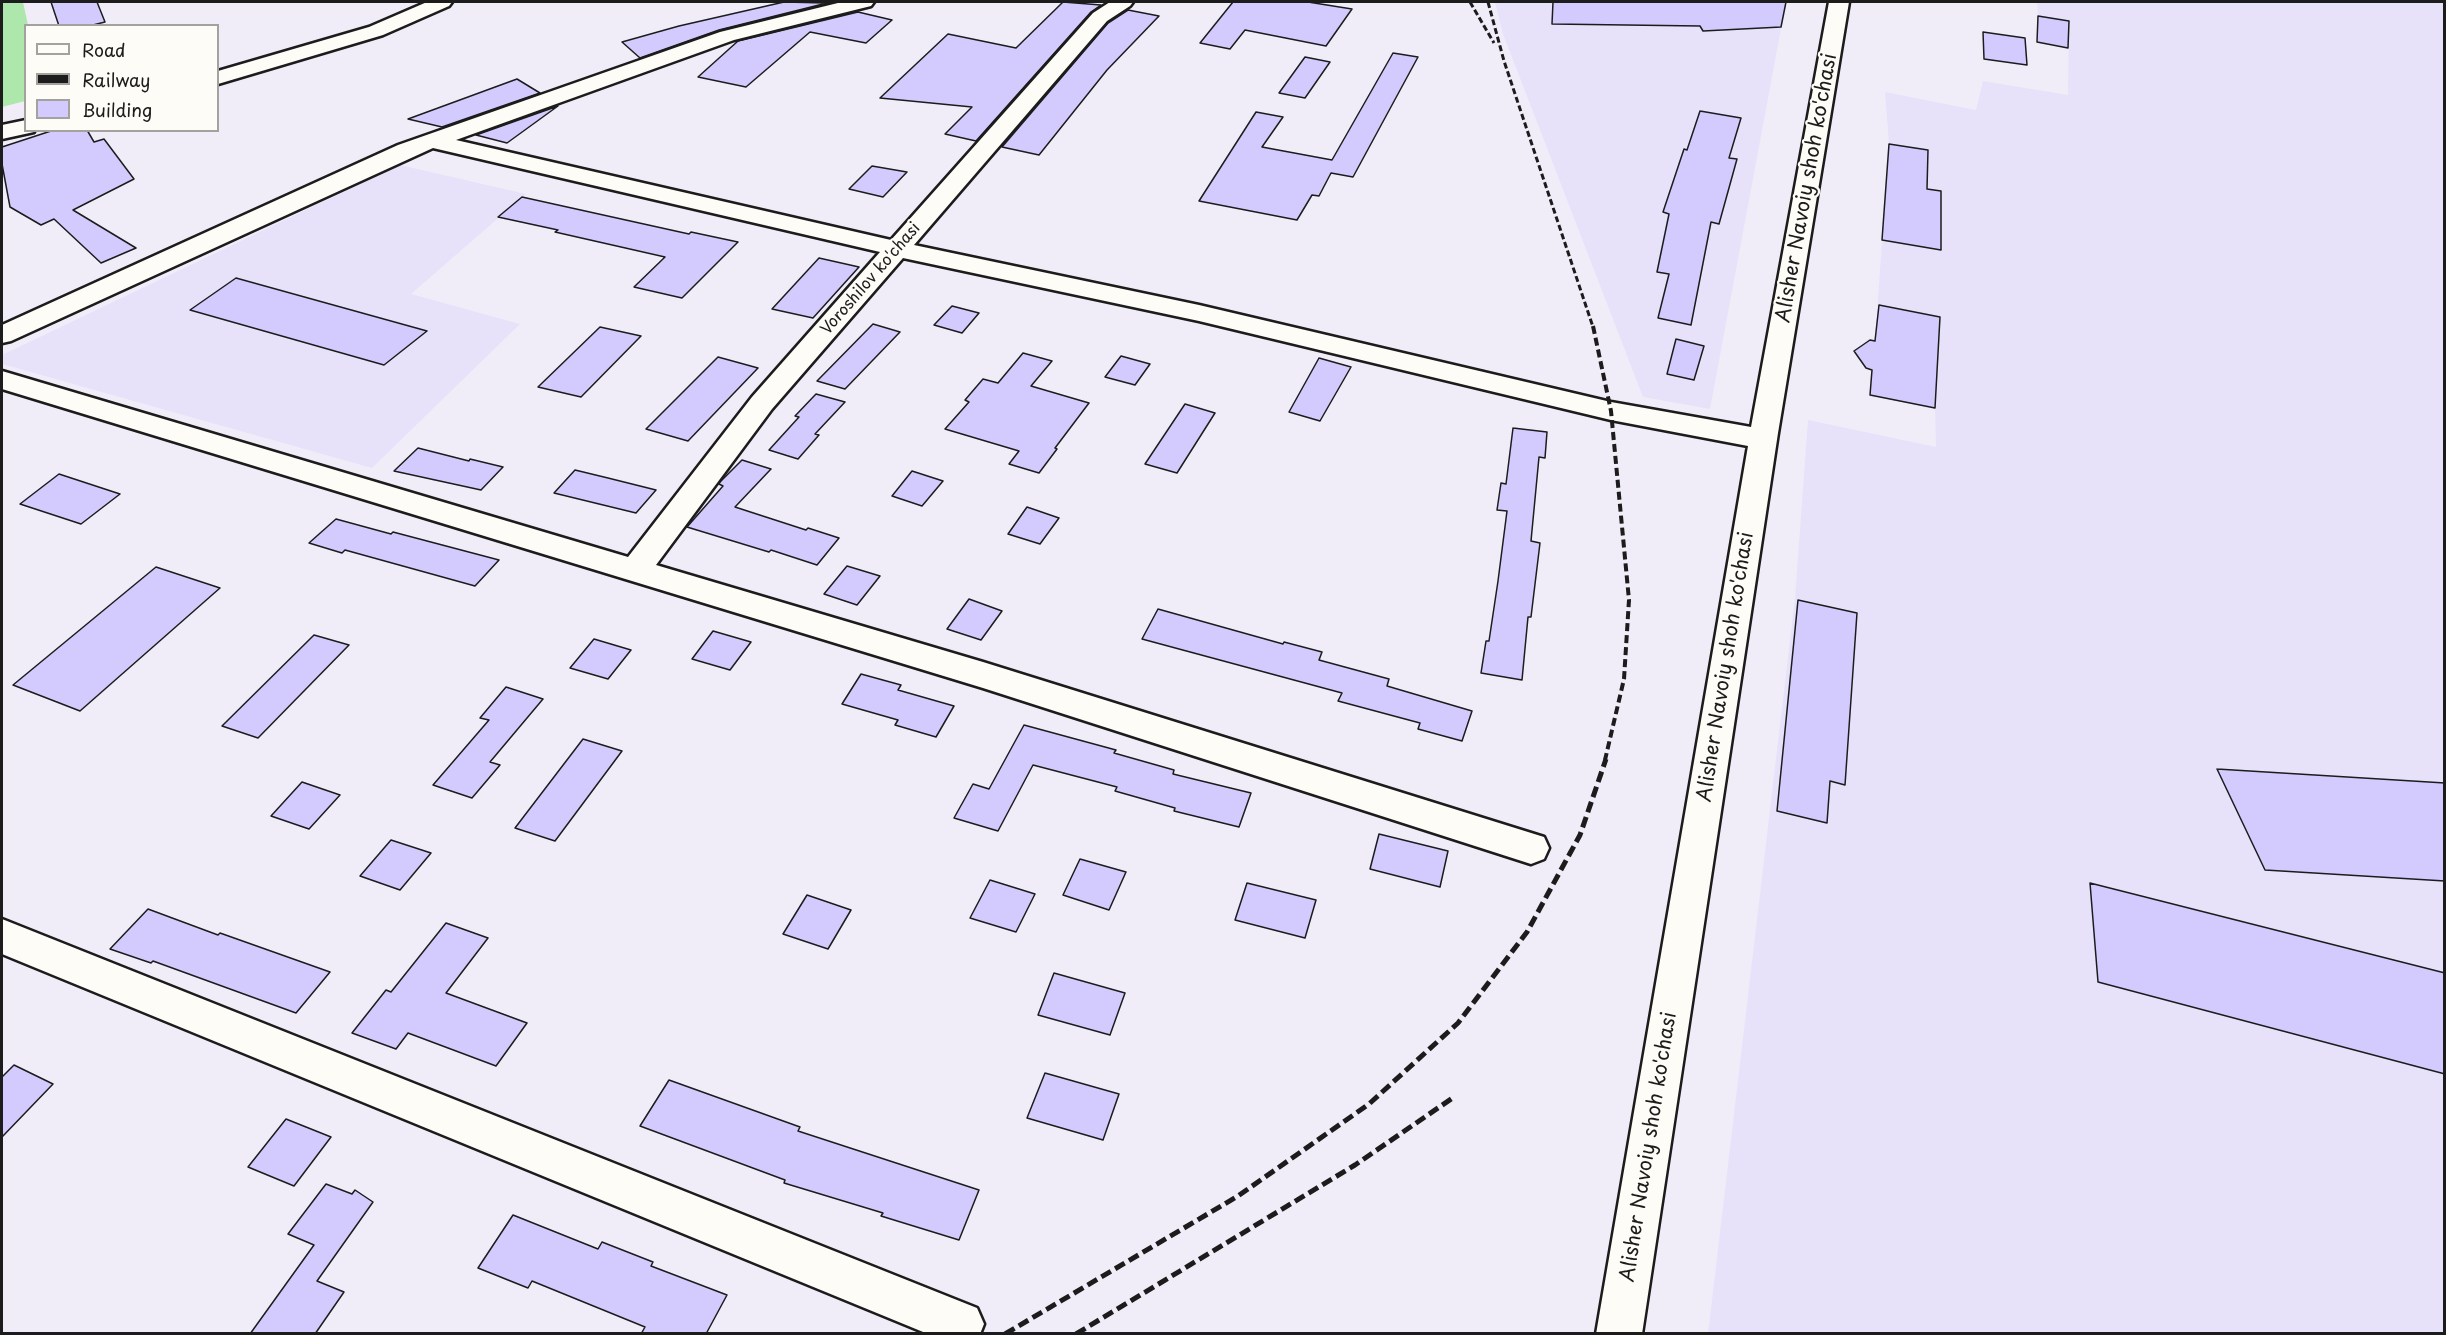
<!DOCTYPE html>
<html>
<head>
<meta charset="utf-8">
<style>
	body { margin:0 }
	#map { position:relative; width:2446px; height:1335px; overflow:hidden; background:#f0edf9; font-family:"Playpen Sans",sans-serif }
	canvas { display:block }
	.frame { position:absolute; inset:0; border:3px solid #1c1c1c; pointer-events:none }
	.legend { position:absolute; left:24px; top:24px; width:195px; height:108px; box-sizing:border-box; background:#fdfcf7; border:2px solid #a3a29f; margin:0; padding:8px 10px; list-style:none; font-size:18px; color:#1c1c1c }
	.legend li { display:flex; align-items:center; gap:12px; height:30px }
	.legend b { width:30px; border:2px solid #a3a29f }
</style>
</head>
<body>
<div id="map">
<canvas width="2446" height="1335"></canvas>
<div class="frame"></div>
<ul class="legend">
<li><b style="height:8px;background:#fdfcf7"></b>Road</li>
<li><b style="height:8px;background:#1c1c1c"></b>Railway</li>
<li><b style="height:16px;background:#d3cafd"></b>Building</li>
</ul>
</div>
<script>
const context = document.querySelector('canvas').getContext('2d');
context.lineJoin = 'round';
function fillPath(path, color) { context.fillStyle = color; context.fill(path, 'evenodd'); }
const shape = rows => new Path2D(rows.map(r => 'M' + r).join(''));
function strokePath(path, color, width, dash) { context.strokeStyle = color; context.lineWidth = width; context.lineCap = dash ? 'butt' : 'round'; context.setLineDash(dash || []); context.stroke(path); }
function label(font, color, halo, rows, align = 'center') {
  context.font = font + ' "Playpen Sans",sans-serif'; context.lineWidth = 4.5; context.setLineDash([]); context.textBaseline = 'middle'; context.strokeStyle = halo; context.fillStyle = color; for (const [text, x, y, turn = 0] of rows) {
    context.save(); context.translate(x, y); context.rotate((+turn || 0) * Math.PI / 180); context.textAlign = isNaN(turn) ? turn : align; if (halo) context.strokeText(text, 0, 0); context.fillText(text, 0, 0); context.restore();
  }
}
fillPath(shape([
	[1495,2,1786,2,1710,409,1643,397,1503,34],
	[2037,2,2444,2,2444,1333,1708,1334,1795,598,1808,420,1936,447,1935,409,1870,395,1872,370,1864,368,1865,363,1856,352,1858,348,1867,344,1867,339,1875,340,1889,144,1885,92,1976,110,1983,81,2068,95,2069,21,2038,16],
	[400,165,526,194,411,294,520,324,372,468,2,364,2,355]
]), '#e7e2fa');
fillPath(shape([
	[2,2,23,2,28,25,26,26,25,101,2,107]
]), '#aee7ac');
const building = shape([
	[51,2,97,2,105,22,89,26,59,26,51,2],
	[784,2,827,3,719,30,640,58,622,42,679,26,784,2],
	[1063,2,1101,5,1091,12,976,141,945,134,972,107,880,98,948,34,1016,48,1063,2],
	[1233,2,1308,2,1352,9,1326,46,1245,30,1230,49,1200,43,1233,2],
	[1553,2,1786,2,1781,27,1703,31,1700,26,1552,24,1553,2],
	[1128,10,1159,16,1107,70,1039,155,1002,147,1108,23,1128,10],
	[858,12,892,20,866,43,810,32,746,87,698,77,738,41,858,12],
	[2038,16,2069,21,2068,48,2037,42,2038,16],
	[1983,32,2025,38,2027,65,1984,59,1983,32],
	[1393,53,1418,57,1353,177,1331,173,1319,196,1312,195,1297,220,1199,201,1256,112,1283,117,1262,147,1332,160,1393,53],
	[1305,57,1330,62,1305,98,1279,93,1305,57],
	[517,79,540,93,442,127,408,119,517,79],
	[558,106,507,143,476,135,558,106],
	[1700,111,1741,118,1729,158,1737,159,1719,224,1711,222,1691,325,1658,318,1669,274,1657,272,1669,214,1663,212,1684,149,1687,150,1700,111],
	[54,130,87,130,94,142,104,139,134,179,73,210,136,248,101,263,54,219,41,225,10,207,2,164,2,147,54,130],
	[1889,144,1928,150,1927,189,1941,191,1941,250,1882,240,1889,144],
	[872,166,907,172,883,197,849,189,872,166],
	[522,197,689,234,691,232,738,242,682,298,634,287,665,257,555,232,558,230,498,217,522,197],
	[819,258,859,267,813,318,772,309,819,258],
	[236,278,427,331,384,365,190,310,236,278],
	[1879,305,1940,317,1935,408,1870,395,1872,370,1866,368,1854,351,1870,340,1875,341,1879,305],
	[952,306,979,313,962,333,934,325,952,306],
	[873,324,900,332,845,389,817,381,873,324],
	[600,327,641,336,581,397,538,387,600,327],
	[1676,339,1704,346,1694,380,1667,374,1676,339],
	[1023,353,1052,361,1031,386,1089,403,1055,448,1057,449,1039,473,1009,464,1019,451,945,429,969,402,965,400,983,379,998,383,1023,353],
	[1121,356,1150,364,1135,385,1105,377,1121,356],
	[718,357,758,368,688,441,646,429,718,357],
	[1319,358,1351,367,1320,421,1289,412,1319,358],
	[816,394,845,402,815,434,819,435,798,459,769,450,799,417,795,416,816,394],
	[1185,404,1215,413,1177,473,1145,464,1185,404],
	[1513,428,1547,432,1545,458,1539,457,1531,541,1540,543,1531,617,1528,617,1522,680,1481,673,1486,641,1489,641,1498,581,1507,511,1497,510,1501,483,1506,484,1513,428],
	[418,448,469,461,470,459,503,467,481,490,394,471,418,448],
	[742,460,771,469,735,507,806,530,808,528,839,538,817,565,771,550,769,552,687,527,723,486,719,484,720,482,742,460],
	[575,470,608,478,656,490,636,513,554,493,575,470],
	[912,471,943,481,922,506,892,496,912,471],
	[59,474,120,494,81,524,20,504,59,474],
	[1027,507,1059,518,1040,544,1008,534,1027,507],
	[336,519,391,534,393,532,499,560,475,586,345,550,342,553,309,543,336,519],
	[847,566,880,576,857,605,824,594,847,566],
	[156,567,220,588,80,711,13,685,156,567],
	[969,599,1002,611,981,640,947,629,969,599],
	[1798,600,1857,613,1845,785,1830,781,1827,823,1777,811,1798,600],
	[1158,609,1283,644,1284,642,1322,652,1319,660,1389,679,1387,686,1472,711,1462,741,1418,729,1420,723,1338,701,1342,693,1142,639,1158,609],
	[713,631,751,642,730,670,692,659,713,631],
	[314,635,349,645,258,738,222,726,314,635],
	[594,639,631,650,608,679,570,668,594,639],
	[861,674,901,685,898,690,954,706,936,737,895,725,898,720,842,704,861,674],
	[506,687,543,699,490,762,500,765,472,798,433,785,489,720,480,718,506,687],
	[1024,725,1116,750,1114,753,1174,770,1173,774,1251,793,1239,827,1174,811,1175,808,1115,791,1117,787,1033,765,998,831,954,818,973,784,989,789,1024,725],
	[583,739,622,751,555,841,515,828,583,739],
	[2217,769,2445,783,2445,881,2265,870,2217,769],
	[302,782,340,795,309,829,271,816,302,782],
	[1379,834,1448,851,1440,887,1370,869,1379,834],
	[391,840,431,853,400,890,360,876,391,840],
	[1080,859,1126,872,1109,910,1063,895,1080,859],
	[990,880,1035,894,1016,932,970,918,990,880],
	[1247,883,1316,900,1305,938,1235,920,1247,883],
	[2090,883,2445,973,2445,1074,2098,982,2090,883],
	[807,895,851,910,828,949,783,934,807,895],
	[148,909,218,935,220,933,330,972,296,1013,153,961,151,963,110,949,148,909],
	[446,923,488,938,446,993,527,1023,496,1066,408,1033,396,1049,352,1033,386,990,391,992,446,923],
	[1054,973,1125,993,1110,1035,1038,1015,1054,973],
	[14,1065,53,1084,2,1137,2,1077,14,1065],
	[1045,1073,1119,1094,1103,1140,1027,1118,1045,1073],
	[669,1080,800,1127,798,1131,979,1190,959,1240,881,1216,883,1213,784,1183,785,1180,640,1126,669,1080],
	[286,1119,331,1137,294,1186,248,1167,286,1119],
	[326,1184,352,1194,355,1190,373,1202,317,1281,344,1292,315,1334,250,1334,314,1245,288,1234,326,1184],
	[513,1215,598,1249,602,1242,653,1262,651,1266,727,1295,706,1334,641,1334,645,1327,532,1281,528,1288,478,1268,513,1215]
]);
fillPath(building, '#d3cafd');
strokePath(building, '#1c1c1c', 1.5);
const minor = shape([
	[427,2,452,2,449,6,383,35,218,84,218,71,369,27,427,2],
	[842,2,874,2,871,6,734,40,456,140,891,240,1093,13,1110,2,1133,2,1130,6,1107,21,914,245,1199,305,1611,402,1751,427,1829,2,1849,2,1778,433,1642,1334,1596,1334,1748,446,1611,420,1199,321,903,258,772,409,656,565,983,662,1544,837,1549,848,1544,859,1531,864,983,688,2,389,2,371,628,557,752,397,880,252,433,148,11,341,2,343,2,325,398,145,720,32,842,2],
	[26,120,26,130,34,132,2,139,2,125,26,120],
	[2,919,977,1308,984,1324,980,1334,928,1334,2,954,2,919]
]);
strokePath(minor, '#1c1c1c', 5);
fillPath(minor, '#fdfcf7');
strokePath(shape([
	[1470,2,1494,43],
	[1488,2,1504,61,1593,327]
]), '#1c1c1c', 3, [6, 3]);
strokePath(shape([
	[1593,326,1611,411,1629,600,1624,679,1605,760]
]), '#1c1c1c', 4, [8, 4]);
strokePath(shape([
	[1005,1334,1238,1196,1369,1104,1458,1023,1527,932,1580,835,1606,759],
	[1076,1334,1355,1165,1454,1097]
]), '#1c1c1c', 5, [11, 5]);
label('16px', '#1c1c1c', '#fdfcf7', [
	["Voroshilov ko'chasi",871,279,-49]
]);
label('20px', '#1c1c1c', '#fdfcf7', [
	["Alisher Navoiy shoh ko'chasi",1807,188,-80],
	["Alisher Navoiy shoh ko'chasi",1726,667,-81],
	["Alisher Navoiy shoh ko'chasi",1649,1147,-81]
]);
</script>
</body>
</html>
